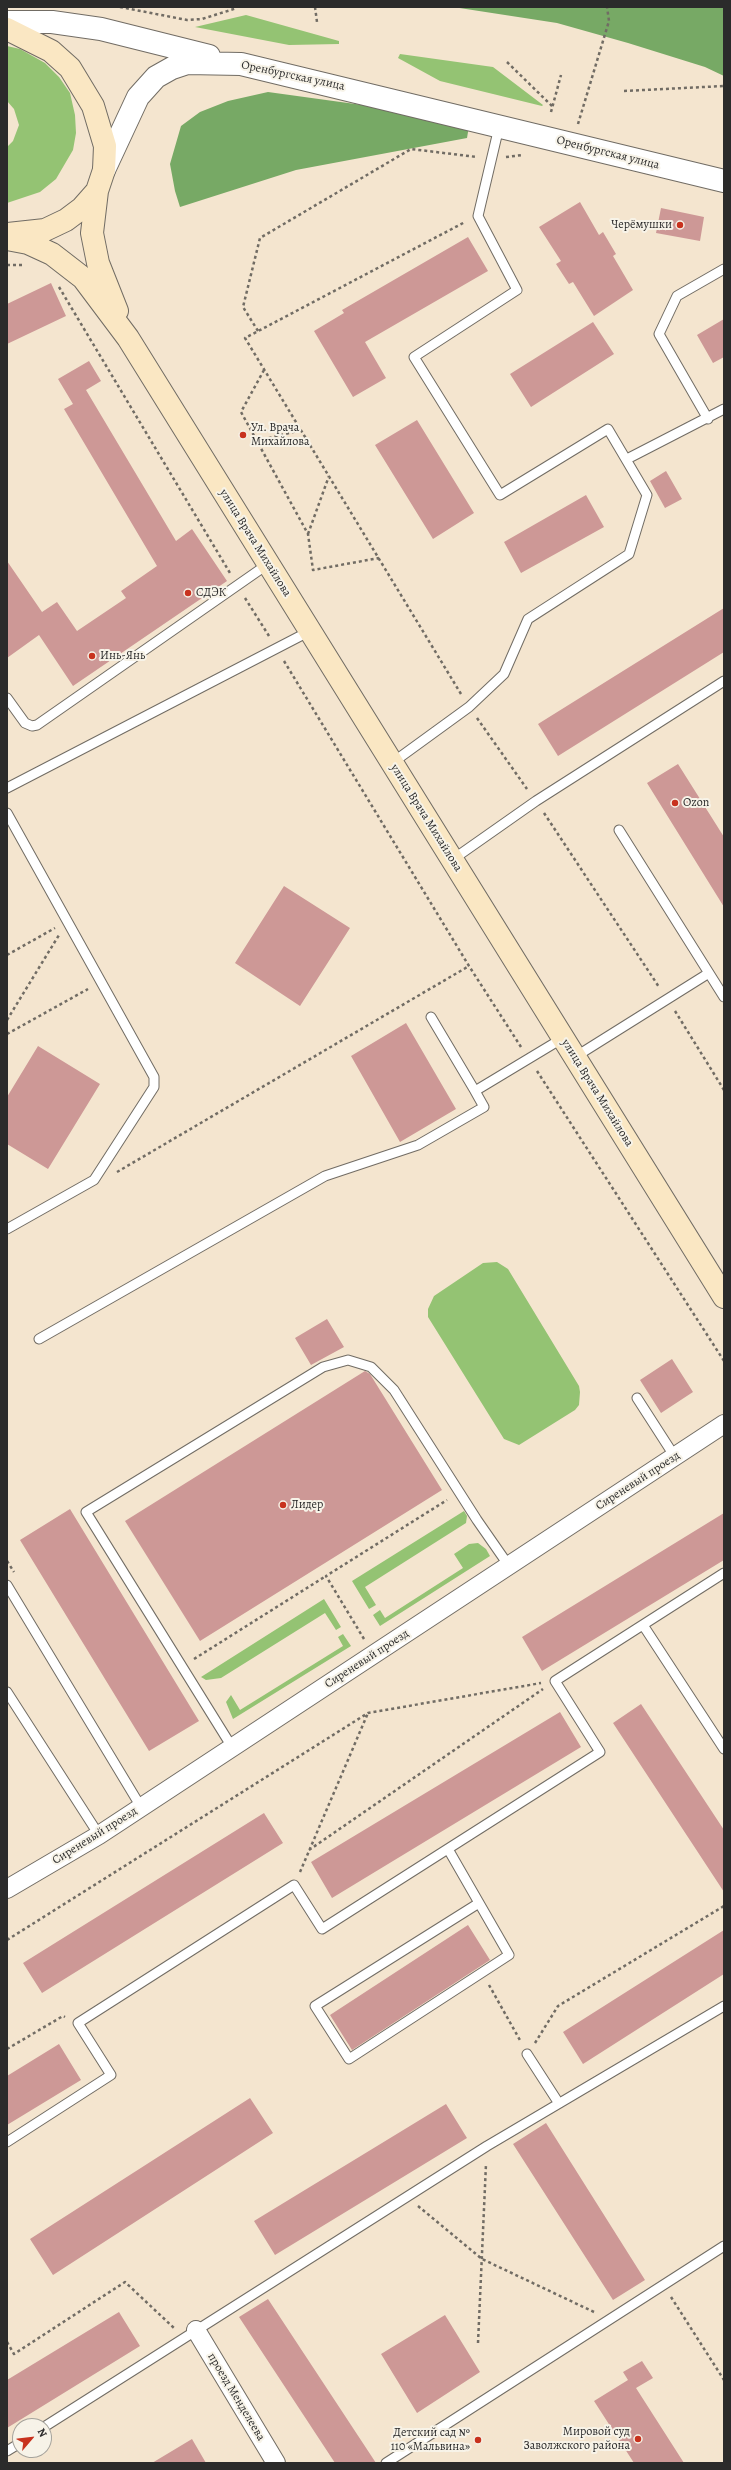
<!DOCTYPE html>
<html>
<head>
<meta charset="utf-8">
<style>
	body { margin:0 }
	#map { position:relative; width:731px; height:2470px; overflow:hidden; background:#f4e5cf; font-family:Alegreya,serif }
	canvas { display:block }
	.frame { position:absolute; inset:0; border:8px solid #2b2b2b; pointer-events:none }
	.north { position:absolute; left:12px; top:2418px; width:40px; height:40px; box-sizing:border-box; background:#f7f3e8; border:1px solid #a5a39c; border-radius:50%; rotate:62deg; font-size:11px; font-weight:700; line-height:16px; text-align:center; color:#2b2b2b }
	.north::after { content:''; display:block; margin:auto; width:14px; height:18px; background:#c8321e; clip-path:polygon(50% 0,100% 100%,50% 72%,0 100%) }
</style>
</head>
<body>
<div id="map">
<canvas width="731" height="2470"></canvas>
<div class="frame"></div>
<div class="north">N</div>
</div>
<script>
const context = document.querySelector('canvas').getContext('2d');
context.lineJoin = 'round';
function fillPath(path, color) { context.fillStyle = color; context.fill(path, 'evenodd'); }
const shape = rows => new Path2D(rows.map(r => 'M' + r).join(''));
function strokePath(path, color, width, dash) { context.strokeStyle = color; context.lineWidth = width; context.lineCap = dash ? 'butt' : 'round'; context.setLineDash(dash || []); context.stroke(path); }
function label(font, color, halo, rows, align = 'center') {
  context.font = font + ' Alegreya,serif'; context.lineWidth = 4; context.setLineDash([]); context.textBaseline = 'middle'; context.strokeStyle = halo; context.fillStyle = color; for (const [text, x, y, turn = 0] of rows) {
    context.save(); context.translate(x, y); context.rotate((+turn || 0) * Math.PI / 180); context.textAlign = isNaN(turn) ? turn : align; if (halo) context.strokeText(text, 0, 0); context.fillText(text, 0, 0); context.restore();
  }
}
fillPath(shape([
	[246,15,339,41,339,44,289,45,195,27],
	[7,46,20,49,45,63,59,77,70,93,75,115,76,133,73,150,56,179,40,192,7,203,7,147,13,141,19,125,14,109,7,101],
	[400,54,493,67,543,105,542,106,440,81,398,58],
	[497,1262,508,1269,579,1386,580,1392,579,1405,575,1410,519,1445,504,1439,428,1317,428,1309,434,1296,483,1263],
	[464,1511,467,1516,466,1523,365,1587,376,1605,369,1609,352,1581],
	[478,1543,486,1549,490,1556,380,1626,373,1615,380,1610,385,1618,463,1568,454,1554,469,1544],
	[324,1599,341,1627,336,1630,325,1613,221,1678,206,1680,201,1677],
	[343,1634,351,1646,233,1719,226,1702,231,1695,240,1710,343,1646,338,1637]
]), '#94c373');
fillPath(shape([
	[453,7,724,7,724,76,705,67,628,43,557,23],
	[268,92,464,119,469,126,467,138,296,170,180,207,175,191,170,164,181,126,200,112,228,101]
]), '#77a965');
fillPath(shape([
	[580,202,599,235,603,232,616,254,613,256,633,290,594,316,573,282,569,284,556,264,561,261,539,227],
	[661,208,704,217,700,241,656,233],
	[468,237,488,271,365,342,386,378,353,397,314,331,344,313,342,310],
	[51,283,66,316,7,344,7,304],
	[724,319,724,357,713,363,697,335],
	[593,322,614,354,531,407,510,374],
	[89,361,101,381,86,390,176,541,192,529,227,581,73,686,39,635,7,658,7,561,42,612,57,602,77,631,126,598,121,591,157,566,64,409,73,404,58,379],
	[417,420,474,513,433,539,375,445],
	[666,471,682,499,665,508,650,481],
	[586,495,604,527,521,573,504,542],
	[724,608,724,652,558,756,538,724],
	[678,764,724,837,724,907,647,783],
	[284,886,350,928,300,1006,235,963],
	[406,1023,456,1109,400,1142,351,1056],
	[38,1046,100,1084,48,1169,7,1144,7,1097],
	[327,1319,344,1347,311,1365,295,1338],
	[672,1359,693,1392,661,1413,640,1380],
	[365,1371,370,1374,442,1490,200,1641,125,1521],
	[70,1509,199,1721,149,1751,20,1540],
	[724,1513,724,1560,542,1671,522,1637],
	[641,1704,724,1830,724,1892,613,1723],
	[560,1712,581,1747,332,1898,311,1862],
	[264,1813,283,1843,42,1993,23,1963],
	[468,1925,490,1960,352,2050,330,2015],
	[724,1930,724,1974,583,2064,563,2032],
	[59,2044,81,2080,7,2125,7,2076],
	[250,2098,273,2133,53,2275,30,2239],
	[446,2104,467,2138,275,2255,254,2221],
	[546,2123,645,2280,613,2300,513,2144],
	[268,2299,376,2463,335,2463,239,2317],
	[119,2312,140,2346,7,2428,7,2380],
	[445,2315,480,2372,417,2413,381,2354],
	[642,2361,653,2378,636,2388,684,2463,634,2463,594,2401,628,2380,623,2372],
	[192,2439,206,2463,152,2463]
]), '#cd9896');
const service = shape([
	[708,419,659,334,677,296,724,269],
	[627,459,724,409],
	[7,698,25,723,32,726,37,725,268,564],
	[392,763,469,707,504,674,528,619,629,554,647,495,608,429,500,495,414,357,517,290,478,216,499,127],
	[7,788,310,631],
	[7,813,154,1077,154,1087,94,1180,7,1229],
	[619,830,724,997],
	[452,860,536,801,724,681],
	[431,1017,475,1091],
	[575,1057,709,973],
	[39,1339,325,1176,418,1145,484,1107,475,1091,563,1038],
	[637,1398,675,1457],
	[7,1585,141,1807],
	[643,1625,724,1749],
	[7,1692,99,1835],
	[232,1747,86,1512,323,1367,348,1360,371,1367,394,1390,477,1520,509,1566],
	[448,1849,509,1955,349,2059,315,2006,479,1903],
	[527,2054,558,2102],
	[7,2142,111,2075,78,2023,294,1885,322,1929,600,1752,555,1681,724,1573],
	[44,2427,487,2146,724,2006],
	[7,2451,20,2443],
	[386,2463,724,2246]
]);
const minor = shape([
	[7,1889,99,1835,724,1424],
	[196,2330,276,2463]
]);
const tertiary = shape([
	[7,22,52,22,101,29,209,56],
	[104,170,138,97,156,77,172,68,187,63,241,64,724,181]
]);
const secondary = shape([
	[7,29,51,51,70,68,93,106,105,146,104,170,97,191,92,233,98,263,117,311],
	[8,234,45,230,66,220,82,208,97,191],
	[7,239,28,243,52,254,83,278,128,338,724,1297]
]);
strokePath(service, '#716c64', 11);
strokePath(minor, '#716c64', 20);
strokePath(tertiary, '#716c64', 24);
strokePath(secondary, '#716c64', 24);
strokePath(shape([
	[120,7,187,20,202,19,237,8],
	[315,7,317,22],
	[507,62,553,107],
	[624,91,724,86],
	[551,112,561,75],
	[578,124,609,21,607,7],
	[506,157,523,155],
	[7,265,22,265],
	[59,287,230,573],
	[258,331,243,307,260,238,411,149,477,157],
	[264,370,241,412,308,534,313,570,379,558],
	[257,441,301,430],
	[308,534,329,476],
	[245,598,269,636],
	[284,661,469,966,521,1047],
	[461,694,245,338,465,222],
	[477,718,527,789],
	[544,813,659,987],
	[7,955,55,928],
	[675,1011,724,1090],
	[7,1020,59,935],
	[7,1034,88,989],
	[537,1071,724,1361],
	[117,1172,469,966],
	[7,1561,14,1572],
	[364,1639,326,1576,447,1500],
	[194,1659,326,1576],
	[309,1850,543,1689],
	[300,1872,368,1713],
	[7,1940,368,1713,541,1683],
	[489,1985,521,2042],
	[535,2043,558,2006,724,1906],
	[7,2049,63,2016,65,2017],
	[418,2206,482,2259,594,2312],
	[671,2297,724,2380],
	[7,2342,14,2354,125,2282,174,2328],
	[478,2343,486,2164]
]), '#716c64', 2.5, [3, 3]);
strokePath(service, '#fff', 9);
strokePath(minor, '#fff', 18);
strokePath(tertiary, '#fff', 22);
strokePath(secondary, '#fae7c3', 22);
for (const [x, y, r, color] of [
	[680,225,4,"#c8321e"],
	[243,435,4,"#c8321e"],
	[188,593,4,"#c8321e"],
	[92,656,4,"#c8321e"],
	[675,803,4,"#c8321e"],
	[283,1505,4,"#c8321e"],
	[638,2439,4,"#c8321e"],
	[478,2440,4,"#c8321e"]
]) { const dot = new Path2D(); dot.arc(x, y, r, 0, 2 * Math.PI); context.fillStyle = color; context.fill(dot); strokePath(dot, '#f7f3e8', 1.5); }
label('12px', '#2b2b2b', '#f7f3e8', [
	["Оренбургская улица",293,76,12],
	["Оренбургская улица",608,153,14],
	["улица Врача Михайлова",255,543,58],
	["улица Врача Михайлова",426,818,58],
	["улица Врача Михайлова",597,1093,58],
	["Сиреневый проезд",638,1481,-33],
	["Сиреневый проезд",367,1659,-33],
	["Сиреневый проезд",95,1836,-32],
	["проезд Менделеева",236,2397,59]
]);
label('12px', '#2b2b2b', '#f7f3e8', [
	["Черёмушки",672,225,"right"],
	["Ул. Врача",251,428],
	["Михайлова",251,442],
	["СДЭК",196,593],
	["Инь-Янь",100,656],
	["Ozon",683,803],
	["Лидер",291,1505],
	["Мировой суд",630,2432,"right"],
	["Заволжского района",630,2446,"right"],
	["Детский сад №",470,2433,"right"],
	["110 «Мальвина»",470,2447,"right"]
], 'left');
</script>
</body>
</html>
